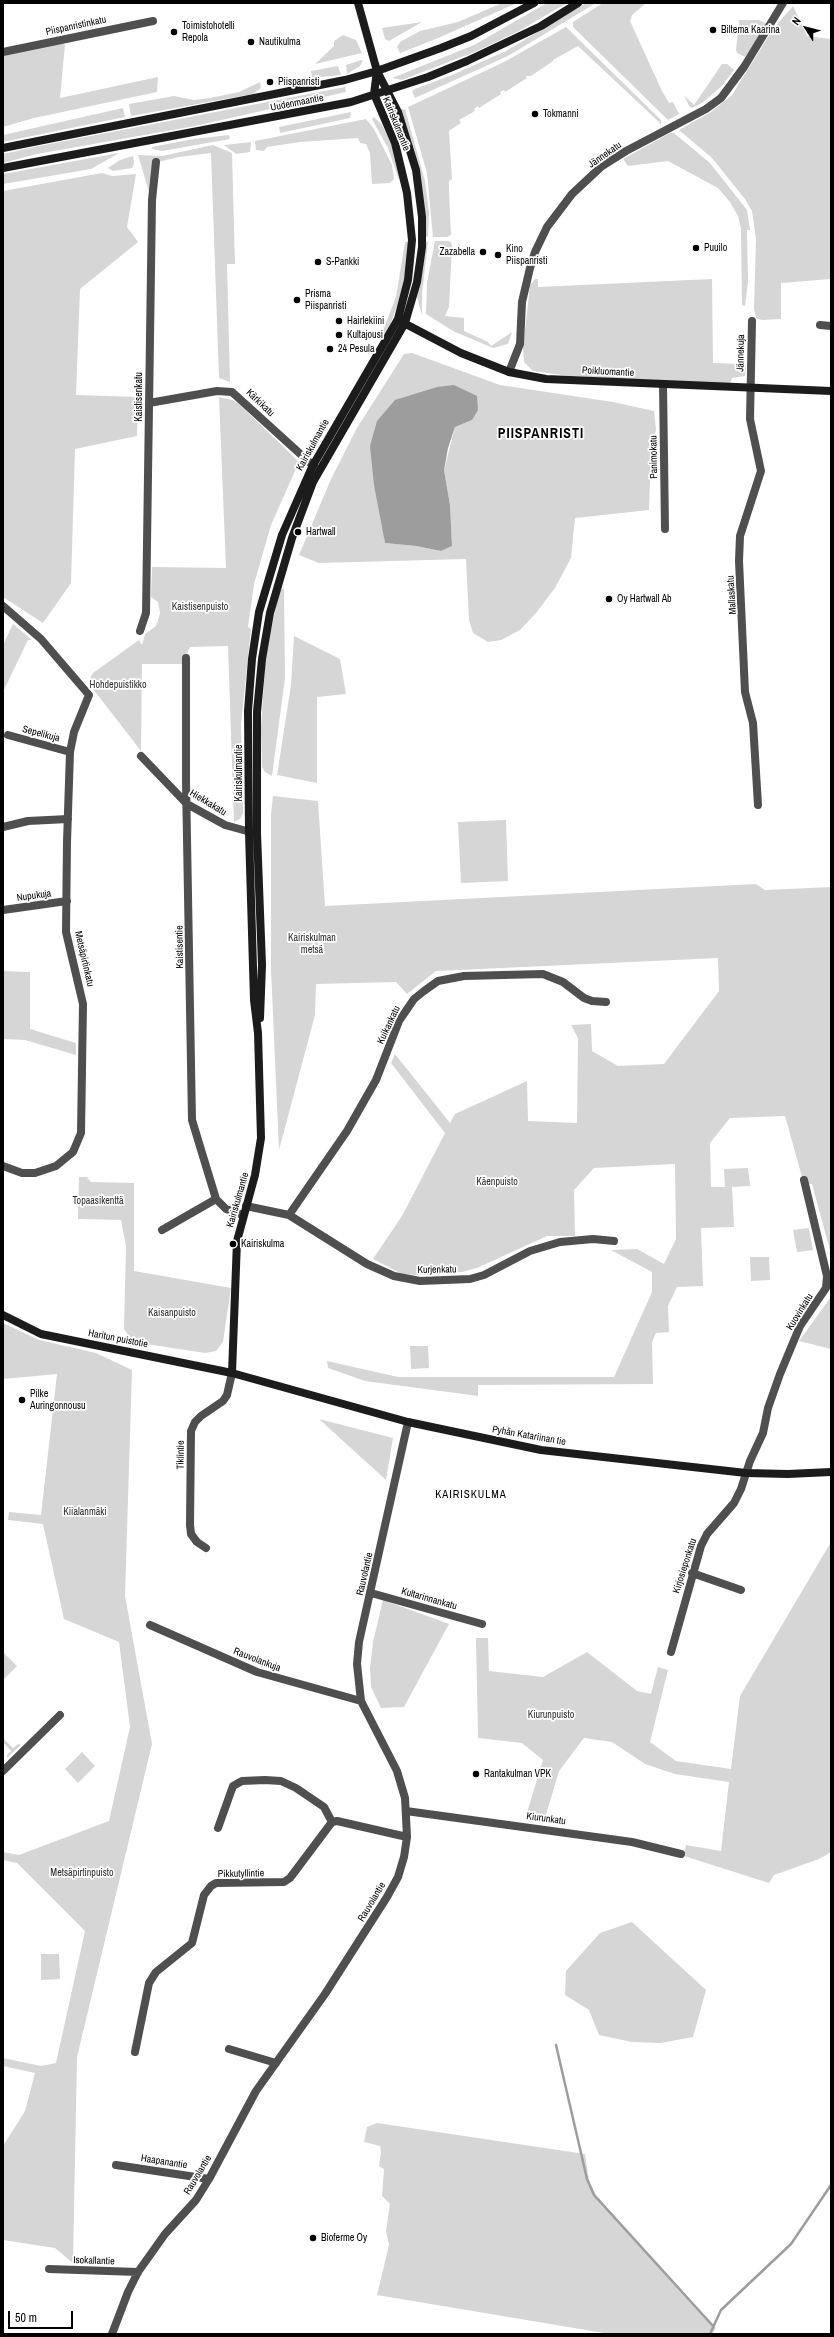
<!DOCTYPE html>
<html>
<head>
<meta charset="utf-8">
<style>
	body { margin:0 }
	#map { position:relative; width:834px; height:2337px; overflow:hidden; background:#fff; font-family:"Archivo Narrow",sans-serif }
	canvas { display:block }
	.frame { position:absolute; inset:0; border:4px solid #000; pointer-events:none }
	.north { position:absolute; left:786px; top:8px; width:40px; height:40px; -webkit-text-stroke:3px #fff; paint-order:stroke; rotate:306deg; font-size:11px; font-weight:700; line-height:16px; text-align:center; color:#000 }
	.north::after { content:''; display:block; margin:auto; width:14px; height:18px; background:#000; clip-path:polygon(50% 0,100% 100%,50% 72%,0 100%) }
	.scale { position:absolute; left:8px; top:2311px; width:65px; height:18px; box-sizing:border-box; border:2px solid #000; border-top:0; padding-left:5px; font-size:12px; line-height:14px; white-space:nowrap; color:#000; -webkit-text-stroke:3px #fff; paint-order:stroke }
</style>
</head>
<body>
<div id="map">
<canvas width="834" height="2337"></canvas>
<div class="frame"></div>
<div class="north">N</div>
<div class="scale">50 m</div>
</div>
<script>
const context = document.querySelector('canvas').getContext('2d');
context.lineJoin = 'round';
function fillPath(path, color) { context.fillStyle = color; context.fill(path, 'evenodd'); }
const shape = rows => new Path2D(rows.map(r => 'M' + r).join(''));
function strokePath(path, color, width, dash) { context.strokeStyle = color; context.lineWidth = width; context.lineCap = dash ? 'butt' : 'round'; context.setLineDash(dash || []); context.stroke(path); }
function label(font, color, halo, rows, align = 'center') {
  context.font = font + ' "Archivo Narrow",sans-serif'; context.lineWidth = 3.5; context.setLineDash([]); context.textBaseline = 'middle'; context.strokeStyle = halo; context.fillStyle = color; for (const [text, x, y, turn = 0] of rows) {
    context.save(); context.translate(x, y); context.rotate((+turn || 0) * Math.PI / 180); context.textAlign = isNaN(turn) ? turn : align; if (halo) context.strokeText(text, 0, 0); context.fillText(text, 0, 0); context.restore();
  }
}
fillPath(shape([
	[502,3,517,3,436,39,400,53,397,47,400,42,420,31,458,22],
	[547,3,567,3,519,31,477,51,402,80,392,78,474,45],
	[586,3,596,3,508,56,415,98,412,91,415,89,452,75,506,51],
	[603,3,646,3,632,15,630,21,662,91,669,103,673,102,679,114,668,120,573,27,573,22],
	[793,6,807,36,831,39,831,279,781,283,781,319,762,320,756,318,754,308,756,239,752,211,745,199,712,158,679,130,711,112,732,95,773,29],
	[739,20,759,20,767,24,745,57,737,53,736,50],
	[422,22,389,41,385,39,382,28],
	[566,27,661,120,661,124,578,46,553,60,553,61,531,76,526,76,527,78,505,92,504,90,500,92,501,94,479,108,478,106,474,109,475,111,459,120,461,123,449,131,452,179,449,181,449,191,451,235,447,237,433,237,427,173,408,107,504,62],
	[343,35,356,40,362,53,315,64,334,46,334,41],
	[59,40,65,45,60,98,158,77,157,92,34,118,3,127,3,52],
	[361,60,363,61,360,66,347,74,346,65],
	[722,64,727,64,734,70,722,86,702,103,692,108,689,106,684,95,694,105],
	[338,66,341,75,312,78,311,71],
	[260,82,261,88,253,94,131,116,129,104,174,96,194,100,210,98,239,92],
	[345,87,346,92,195,126,37,154,3,163,3,154,39,146],
	[123,108,125,117,3,142,3,135],
	[401,109,405,109,425,181,429,212,428,237,424,236],
	[351,112,350,118,280,133,279,127],
	[374,117,382,125,390,140,401,177,399,180,388,148,372,119],
	[366,119,374,129,392,165,394,179,390,183,372,184,370,153,366,144,360,143,358,138,300,142,267,147,264,151,256,150,255,141],
	[670,133,674,133,710,163,747,210,750,230,747,230,748,282,745,306,742,305,741,229,738,216,730,202,718,188,668,161,628,166,623,159],
	[229,135,230,139,162,151,152,149,152,147,193,139],
	[251,142,250,152,236,154,224,145],
	[213,145,232,153,235,264,227,264,230,382,219,378,211,153,179,157,158,162,150,195,138,155,162,156],
	[119,153,91,169,3,184,3,174],
	[133,156,134,163,132,168,113,171,108,168,120,160],
	[102,173,112,176,136,174,127,227,138,242,80,289,76,395,138,397,137,436,75,449,71,583,43,623,3,597,3,191],
	[424,241,428,242,422,294,422,315,417,297],
	[435,241,448,241,451,242,452,246,449,307,445,316,464,318,464,331,488,342,491,346,512,332,508,344,493,348,453,331,426,314,427,283],
	[405,242,409,242,408,258,400,299,384,340,381,336,396,297],
	[535,279,538,279,538,287,712,279,713,363,742,364,746,367,745,376,732,378,730,384,569,376,533,371,524,362,523,348,530,285],
	[412,353,500,385,613,402,654,411,656,430,651,449,649,510,575,518,571,558,555,588,536,613,520,630,501,640,488,642,473,633,469,620,466,559,319,563,299,555,331,479,357,428,404,354],
	[437,387,472,420,455,427,444,470,450,505,452,546,441,551,416,546,385,543,383,527,418,394],
	[219,397,233,400,240,405,299,462,271,525,254,584,248,627,251,629,241,724,243,813,240,819,234,822,228,646,190,647,182,664,142,664,141,751,90,685,90,679,93,673,139,640,142,645,145,634,156,626,160,613,158,602,151,597,152,567,226,568],
	[280,589,284,589,285,678,272,776,265,772,262,767,261,727,266,653],
	[13,624,32,640,28,640,3,692,3,645],
	[294,636,340,659,346,694,317,697,317,783,277,775,291,685],
	[273,796,318,801,325,906,756,884,765,890,831,887,831,1254,812,1184,804,1184,785,1116,730,1118,710,1143,711,1187,725,1187,724,1169,748,1168,750,1186,732,1187,734,1227,701,1228,703,1286,677,1287,668,1306,669,1332,656,1333,652,1342,653,1384,478,1385,478,1396,365,1381,328,1368,327,1361,398,1377,614,1377,652,1292,652,1272,611,1250,637,1249,664,1264,676,1239,675,1164,594,1168,574,1190,575,1236,547,1236,477,1268,462,1272,415,1275,402,1274,373,1259,402,1216,445,1133,391,1063,395,1054,450,1123,455,1114,527,1081,528,1121,577,1123,578,1038,571,1025,591,1024,592,1051,618,1066,664,1064,719,991,718,958,436,971,407,994,396,982,316,984,315,1015,279,1150,271,970,271,814],
	[506,820,508,881,461,883,458,822],
	[3,971,30,972,30,1029,76,1043,76,1055,25,1040,3,1039],
	[79,1177,87,1177,91,1182,134,1183,134,1271,231,1288,223,1342,216,1351,205,1353,133,1342,124,1329,126,1246,121,1220,78,1219],
	[809,1228,813,1250,797,1252,793,1230],
	[750,1257,769,1257,770,1280,751,1281],
	[831,1297,831,1349,799,1341],
	[3,1323,39,1340,96,1353,132,1370,125,1596,152,1744,77,2057,73,2263,55,2248,3,2240,3,2146,25,2111,35,2073,3,2066,3,2058,41,2066,56,2063,85,1931,17,1863,3,1860,3,1852,19,1855,109,1821,130,1727,119,1642,64,1619,43,1524,8,1520,9,1512,41,1515,57,1374,3,1379],
	[410,1346,428,1346,429,1368,411,1369],
	[319,1419,393,1438,386,1480],
	[831,1542,831,1852,819,1859,774,1875,769,1883,684,1856,686,1845,721,1851,729,1782,675,1774,645,1764,612,1742,584,1738,559,1771,545,1818,525,1819,543,1760,522,1743,478,1738,476,1638,488,1638,489,1671,543,1677,587,1652,637,1691,651,1694,658,1667,668,1670,650,1742,676,1761,731,1769,740,1696],
	[383,1600,449,1624,404,1707,381,1708,371,1687,370,1668,373,1642],
	[3,1652,17,1666,3,1680],
	[3,1738,13,1748,18,1744,21,1745,7,1758,7,1755,11,1751,3,1742],
	[82,1752,95,1766,78,1783,65,1769],
	[632,1922,706,1990,693,2037,661,2043,632,2042,599,2035,589,2010,565,1995,566,1971,600,1933],
	[41,1954,59,1954,60,1979,41,1980],
	[377,2123,585,2154,589,2181,596,2195,716,2328,712,2334,610,2334,377,2295,389,2245,386,2231,390,2204,382,2196,384,2169,379,2166,381,2152,380,2146,364,2142,367,2127]
]), '#d6d6d6');
fillPath(shape([
	[454,385,477,396,478,410,472,420,455,427,448,448,444,470,450,505,452,546,441,551,416,546,385,543,374,485,370,446,377,421,395,400,437,387]
]), '#9d9d9d');
strokePath(shape([
	[556,2045,587,2179,594,2195,713,2326],
	[710,2334,721,2310,791,2244,831,2185]
]), '#9d9d9d', 2.5);
strokePath(shape([
	[3,52,153,21],
	[752,321,750,419,761,471,740,536,739,561,745,692,753,723,758,805],
	[820,325,831,326],
	[509,372,520,344,522,302,530,268,535,252,547,227,572,194,602,166,626,151,706,109,721,98,744,67,783,3],
	[663,384,665,529],
	[149,403,217,391,232,392,318,470],
	[3,606,41,639,89,695,74,732,70,752,67,842,66,932,83,1004,81,1133,73,1152,56,1166,35,1173,22,1173,3,1166],
	[140,631,146,613,152,200,156,162],
	[186,658,186,782,192,1120,216,1199,226,1209,243,1215],
	[8,735,70,752],
	[141,756,187,804,225,825,254,833],
	[3,827,28,821,68,819],
	[3,910,67,901],
	[246,1206,289,1215,367,1264,394,1276,420,1281,470,1279,484,1275,530,1251,560,1242,593,1239,614,1241],
	[289,1215,347,1131,376,1080,399,1021,414,999,424,991,438,981,464,976,543,974,563,982,584,998,592,1001,606,1002],
	[162,1230,216,1199],
	[206,1548,197,1542,191,1534,190,1525,191,1431,195,1422,201,1416,223,1401,227,1395,232,1373],
	[692,1573,741,1590],
	[371,1593,482,1624],
	[150,1625,257,1672,361,1701],
	[671,1652,701,1546,707,1534,734,1503,741,1489,750,1461,763,1433,768,1408,780,1374,800,1326,826,1288,827,1276,804,1180],
	[3,1771,60,1715],
	[406,1811,632,1842,681,1854],
	[218,1828,233,1786,242,1781,265,1780,281,1781,296,1788,324,1807,332,1822],
	[229,2049,276,2063],
	[135,2052,149,1983,156,1972,192,1943,204,1895,211,1886,216,1883,284,1882,290,1878,332,1822,337,1821,407,1837],
	[116,2165,209,2179],
	[49,2269,138,2272],
	[112,2334,128,2292,138,2272,165,2234,196,2200,209,2179,256,2091,325,1994,387,1897,398,1877,404,1857,407,1837,405,1798,397,1771,361,1701,357,1664,359,1642,408,1422]
]), '#4f4f4f', 8);
strokePath(shape([
	[3,148,345,80,377,71,441,48,471,36,534,3],
	[3,168,351,102,428,77,467,61,541,26,578,3],
	[400,321,461,353,509,372,546,379,831,391],
	[260,1018,262,965,257,833,257,712,262,659,270,613,292,538,313,482,405,323,417,282,422,247,422,217,416,170,398,112,377,71,358,3],
	[3,1315,41,1334,232,1373,408,1422,541,1450,746,1473,788,1474,831,1472],
	[232,1373,237,1241,255,1175,261,1138,258,1033,254,1000,249,833,248,711,252,659,259,612,282,535,312,467,398,319,408,280,412,240,407,193,395,143,374,94,377,71]
]), '#1c1c1c', 8);
for (const [x, y, r, color] of [
	[713,30,4,"#000"],
	[174,32,4,"#000"],
	[251,42,4,"#000"],
	[270,82,4,"#000"],
	[535,114,4,"#000"],
	[696,248,4,"#000"],
	[483,252,4,"#000"],
	[498,255,4,"#000"],
	[318,262,4,"#000"],
	[297,300,4,"#000"],
	[339,321,4,"#000"],
	[339,335,4,"#000"],
	[330,349,4,"#000"],
	[298,532,4,"#000"],
	[609,599,4,"#000"],
	[233,1244,4,"#000"],
	[22,1400,4,"#000"],
	[476,1774,4,"#000"],
	[313,2238,4,"#000"]
]) { const dot = new Path2D(); dot.arc(x, y, r, 0, 2 * Math.PI); context.fillStyle = color; context.fill(dot); strokePath(dot, '#fff', 1.5); }
label('10px', '#000', '#fff', [
	["Piispanristinkatu",76,26,-12],
	["Uudenmaantie",297,103,-11],
	["Kairiskulmantie",396,124,68],
	["Jännekatu",605,155,-35],
	["Jännekuja",741,353,-89],
	["Poikluomantie",608,372,3],
	["Kaistisenkatu",139,397,-90],
	["Kärkikatu",260,403,44],
	["Kairiskulmantie",313,445,-61],
	["Panimokatu",654,457,-91],
	["Mallaskatu",732,595,-94],
	["Sepelikuja",41,734,15],
	["Kairiskulmantie",239,773,-90],
	["Hiekkakatu",208,803,31],
	["Nupukuja",34,896,-8],
	["Kaistisentie",180,947,-91],
	["Metsäpirtinkatu",84,959,77],
	["Kuikankatu",389,1025,-65],
	["Kairiskulmantie",238,1200,-74],
	["Kurjenkatu",437,1270,-1],
	["Kuovinkatu",800,1312,-58],
	["Haritun puistotie",118,1339,11],
	["Pyhän Katariinan tie",529,1436,10],
	["Tiklintie",181,1455,-89],
	["Kirjosieponkatu",685,1566,-72],
	["Rauvolantie",365,1574,-77],
	["Kultarinnankatu",429,1599,16],
	["Rauvolankuja",257,1660,21],
	["Kiurunkatu",546,1819,8],
	["Pikkutyllintie",241,1874,-1],
	["Rauvolantie",372,1902,-59],
	["Haapanantie",164,2162,9],
	["Rauvolantie",198,2175,-59],
	["Isokallantie",94,2261,2]
]);
label('10px', '#000', '#fff', [
	["Toimistohotelli",182,26],
	["Repola",182,38],
	["Biltema Kaarina",721,30],
	["Nautikulma",259,42],
	["Piispanristi",278,82],
	["Tokmanni",543,114],
	["Puuilo",704,248],
	["Kino",506,249],
	["Piispanristi",506,261],
	["Zazabella",475,252,"right"],
	["S-Pankki",326,262],
	["Prisma",305,294],
	["Piispanristi",305,306],
	["Hairlekiini",347,321],
	["Kultajousi",347,335],
	["24 Pesula",338,349],
	["Hartwall",306,532],
	["Oy Hartwall Ab",617,599],
	["Kairiskulma",241,1244],
	["Pilke",30,1394],
	["Auringonnousu",30,1406],
	["Rantakulman VPK",484,1774],
	["Bioferme Oy",321,2238]
], 'left');
label('10px', '#2d2d2d', '#fff', [
	["Kaistisenpuisto",200,607],
	["Hohdepuistikko",118,685],
	["Kairiskulman",312,938],
	["metsä",312,950],
	["Käenpuisto",497,1182],
	["Topaasikenttä",98,1201],
	["Kaisanpuisto",172,1313],
	["Kiialanmäki",85,1512],
	["Kiurunpuisto",551,1715],
	["Metsäpirtinpuisto",82,1873]
]);
context.letterSpacing = '1px';
label('11px', '#000', '#fff', [
	["KAIRISKULMA",471,1495]
]);
context.letterSpacing = '0px';
context.letterSpacing = '1px';
label('bold 14px', '#000', '#fff', [
	["PIISPANRISTI",541,434]
]);
context.letterSpacing = '0px';
</script>
</body>
</html>
